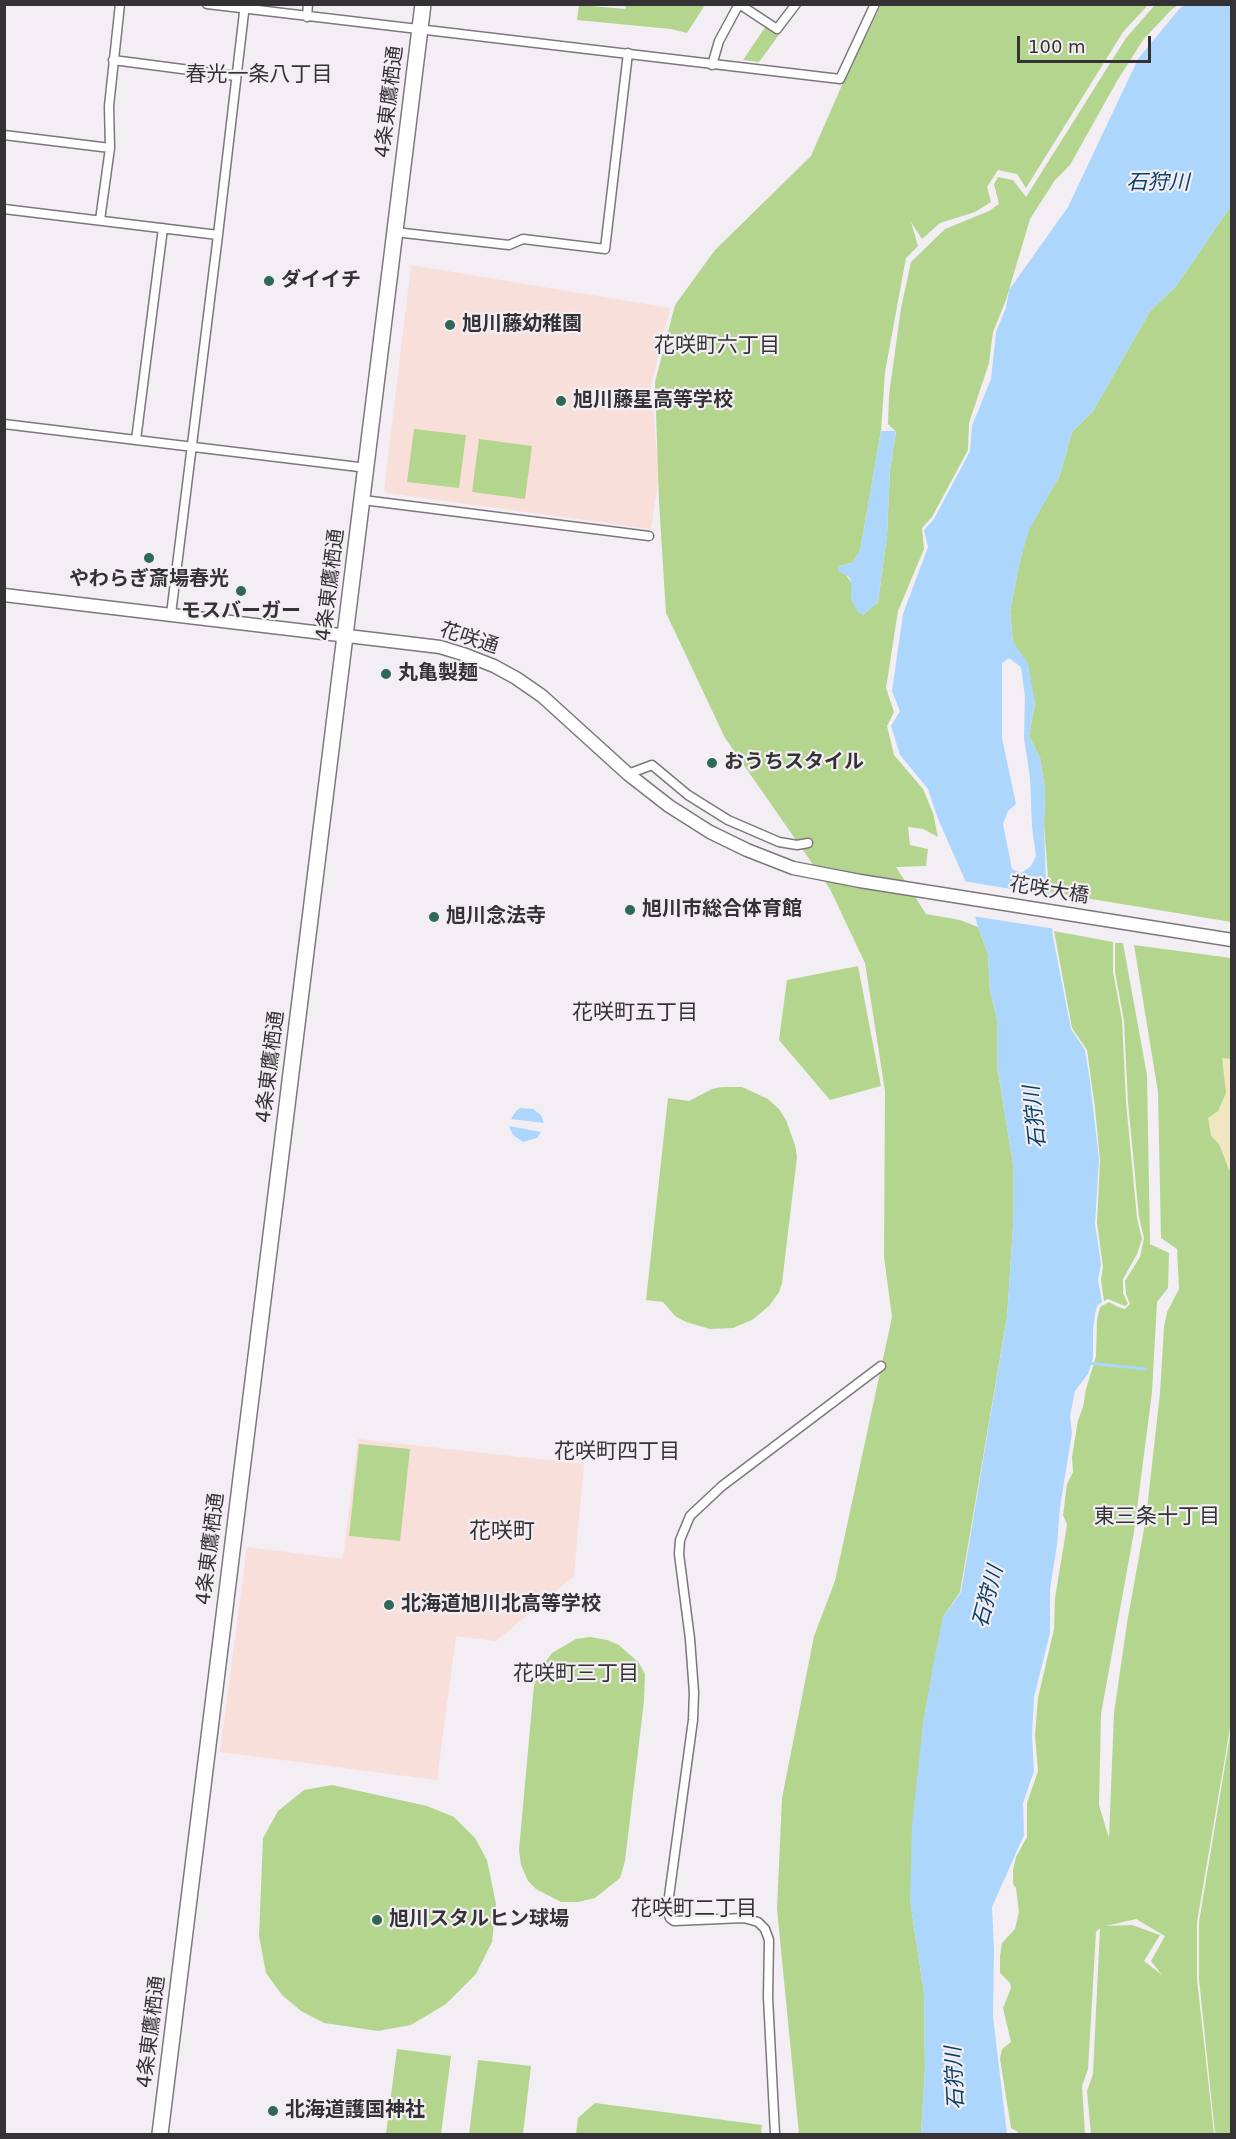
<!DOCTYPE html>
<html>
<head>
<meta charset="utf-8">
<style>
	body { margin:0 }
	#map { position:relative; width:1236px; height:2139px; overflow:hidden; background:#f3eef4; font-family:"DejaVu Sans",sans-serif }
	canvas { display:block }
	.frame { position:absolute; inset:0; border:6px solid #343234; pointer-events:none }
	.scale { position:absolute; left:1017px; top:36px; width:134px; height:27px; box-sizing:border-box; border:3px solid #343234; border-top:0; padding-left:8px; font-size:18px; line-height:21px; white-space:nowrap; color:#343234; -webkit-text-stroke:4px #f3eef4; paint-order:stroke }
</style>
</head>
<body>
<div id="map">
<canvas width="1236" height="2139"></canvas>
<div class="frame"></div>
<div class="scale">100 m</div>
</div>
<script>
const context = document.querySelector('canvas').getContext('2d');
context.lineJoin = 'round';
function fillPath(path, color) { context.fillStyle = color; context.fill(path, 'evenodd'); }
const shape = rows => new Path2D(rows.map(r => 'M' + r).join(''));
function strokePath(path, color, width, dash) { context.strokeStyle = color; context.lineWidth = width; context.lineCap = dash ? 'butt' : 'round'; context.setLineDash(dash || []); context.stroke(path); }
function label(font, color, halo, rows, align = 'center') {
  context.font = font + ' "DejaVu Sans","Noto Sans JP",sans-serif'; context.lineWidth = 4.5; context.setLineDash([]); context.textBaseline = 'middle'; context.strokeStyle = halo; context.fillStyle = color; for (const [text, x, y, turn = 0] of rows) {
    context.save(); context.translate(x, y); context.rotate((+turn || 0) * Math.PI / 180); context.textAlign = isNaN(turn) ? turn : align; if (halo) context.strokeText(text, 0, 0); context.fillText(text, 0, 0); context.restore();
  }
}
fillPath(shape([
	[411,265,670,308,651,386,659,477,651,529,386,493,384,490],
	[358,1439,584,1464,574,1576,496,1641,456,1636,437,1780,220,1752,247,1547,343,1559]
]), '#f9dfda');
fillPath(shape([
	[579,5,625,9,626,5,705,5,687,33,671,29,577,20],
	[881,5,1148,5,1123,32,1026,188,1017,174,998,170,987,187,991,202,975,212,940,223,922,239,911,222,918,246,906,258,885,372,881,431,860,551,852,563,839,566,851,582,851,599,863,615,878,602,887,535,890,470,896,432,888,424,889,395,901,308,911,262,945,229,989,211,999,204,994,184,998,177,1013,180,1026,197,1126,38,1155,5,1178,5,1171,10,1143,40,1117,81,1070,165,1055,180,1030,219,1006,300,993,332,989,363,969,423,968,450,932,517,922,528,924,549,898,611,886,688,894,712,887,726,894,755,923,789,933,813,938,837,923,829,908,827,910,845,928,849,926,866,896,867,926,914,960,920,978,927,988,954,990,991,997,1019,997,1065,1013,1164,1013,1228,1007,1317,960,1592,943,1617,923,1724,910,1900,924,1993,925,2069,921,2134,799,2134,777,1909,782,1798,814,1636,835,1581,892,1317,884,1257,885,1091,865,963,830,889,725,738,666,613,659,502,655,382,675,305,715,250,811,156,842,85],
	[768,23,781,32,759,62,743,60],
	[1231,206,1231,922,1049,892,1044,823,1045,789,1040,758,1029,736,1035,703,1013,642,1010,611,1019,565,1028,530,1060,475,1072,432,1093,411,1150,311,1176,286],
	[414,429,466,435,459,488,407,482],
	[479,439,532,446,525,499,472,492],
	[1054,931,1113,942,1113,972,1122,1020,1126,1102,1137,1218,1142,1239,1137,1254,1123,1279,1123,1293,1128,1304,1125,1306,1108,1299,1104,1301,1101,1280,1103,1267,1097,1223,1100,1160,1095,1108,1087,1050,1072,1028],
	[1115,943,1123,943,1147,1075,1150,1244,1169,1253,1168,1288,1157,1302,1152,1392,1134,1532,1101,1714,1099,1805,1109,1838,1114,1713,1127,1623,1146,1518,1160,1393,1164,1327,1167,1312,1179,1289,1177,1249,1161,1238,1158,1092,1134,945,1231,958,1232,1716,1197,1922,1197,1979,1214,2134,1091,2134,1087,2091,1093,2074,1100,1928,1096,1932,1088,2069,1082,2086,1085,2134,1018,2134,1018,2132,1011,2128,1000,2059,1002,2049,1011,2042,1003,2008,1011,1988,1010,1983,1000,1973,1000,1956,1002,1943,1015,1929,1019,1912,1016,1888,1013,1884,1013,1870,1016,1857,1027,1837,1027,1803,1038,1771,1035,1735,1038,1698,1054,1629,1055,1598,1067,1525,1063,1515,1067,1484,1073,1472,1072,1457,1078,1420,1083,1407,1086,1389,1096,1356,1097,1320,1100,1307,1109,1302,1118,1307,1125,1309,1130,1304,1126,1294,1125,1281,1140,1257,1144,1238,1139,1217,1128,1102,1124,1021,1115,972],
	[1136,1919,1165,1936,1151,1961,1162,1975,1144,1961,1160,1935,1132,1925,1106,1926],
	[858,966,881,1086,830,1100,779,1040,787,980],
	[722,1087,742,1087,768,1099,779,1109,786,1120,795,1145,797,1157,782,1283,779,1292,769,1306,752,1320,733,1328,710,1329,686,1322,675,1316,663,1302,646,1300,668,1098,689,1101,712,1089],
	[359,1444,410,1449,400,1541,349,1536],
	[590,1637,607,1640,619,1645,639,1663,645,1674,644,1701,625,1861,620,1878,595,1898,578,1902,561,1902,536,1889,528,1881,521,1865,519,1850,534,1685,543,1665,552,1653,576,1639],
	[1231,1729,1232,2134,1215,2134,1199,1979,1199,1922],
	[332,1785,427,1806,454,1817,475,1838,487,1860,496,1904,492,1942,476,1974,446,2004,411,2025,378,2031,324,2023,301,2011,282,1995,266,1973,259,1936,263,1838,278,1811,304,1790],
	[397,2049,451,2056,441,2134,386,2134],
	[478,2060,531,2066,523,2134,469,2134],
	[595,2103,762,2125,761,2134,576,2134,578,2118]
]), '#b4d58e');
fillPath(shape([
	[1222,1058,1231,1059,1232,1169,1229,1170,1219,1144,1211,1136,1208,1118,1218,1111,1226,1093]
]), '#f0e6c1');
fillPath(shape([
	[1186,5,1231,5,1231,206,1176,286,1150,311,1093,411,1072,432,1060,475,1029,530,1019,565,1010,611,1013,642,1028,663,1035,703,1029,736,1040,758,1045,789,1044,823,1046,884,1049,892,1053,937,1071,1029,1085,1050,1090,1081,1099,1159,1095,1224,1101,1264,1098,1280,1102,1302,1097,1306,1095,1314,1093,1331,1093,1358,1088,1374,1075,1391,1070,1416,1072,1433,1060,1507,1057,1545,1050,1589,1050,1633,1034,1697,1032,1735,1034,1771,1023,1803,1024,1835,992,1907,994,1950,993,2017,1007,2134,921,2134,925,2069,924,1993,910,1900,912,1825,923,1724,933,1666,943,1617,961,1592,1007,1317,1013,1228,1013,1164,997,1065,997,1019,990,991,988,954,978,927,965,880,938,819,928,789,900,755,891,726,900,711,892,691,903,614,928,547,924,530,934,519,970,451,972,426,991,379,996,332,1006,308,1009,290,1068,207,1138,59,1180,8],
	[1009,658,1021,667,1025,697,1024,738,1030,777,1032,827,1036,856,1031,866,1021,873,1012,869,1003,824,1008,811,1016,804,1002,738,1002,663],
	[881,431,896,431,890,470,887,535,878,602,863,615,858,612,851,599,851,582,849,577,838,571,839,566,852,563,860,551],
	[520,1108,533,1109,541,1115,544,1123,511,1119,516,1111],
	[509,1126,541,1132,537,1138,523,1142,513,1135]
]), '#add6fc');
fillPath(shape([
	[963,881,1052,896,1056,929,972,916]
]), '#f3eef4');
strokePath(shape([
	[1088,1363,1146,1369]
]), '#add6fc', 3);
const street = shape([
	[207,4,840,79,875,4],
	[739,4,777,29,796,4],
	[307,17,308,4],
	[113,60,236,76],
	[712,65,719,41,739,4],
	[4,135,110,148],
	[4,209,218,235],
	[100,220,110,148,109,106,120,4],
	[395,232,509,245,523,239,605,249,628,53],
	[4,424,367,468],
	[136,440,163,228],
	[363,500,649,536],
	[171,614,218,235,245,4],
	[628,774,652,765,688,795,728,820,779,842,797,845,808,843],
	[775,2134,768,1997,769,1940,765,1929,758,1922,744,1918,674,1921,670,1918,667,1911,693,1720,694,1693,690,1639,679,1554,680,1540,690,1516,722,1486,881,1366]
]);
const secondary = shape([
	[4,595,440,647,466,655,494,666,516,678,542,696,628,774,669,806,710,832,747,850,793,868,860,881,1232,940]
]);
const highway = shape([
	[160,2134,423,4]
]);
strokePath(street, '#7c777d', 11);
strokePath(secondary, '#7c777d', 15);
strokePath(highway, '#7c777d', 18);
strokePath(street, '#fff', 8);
strokePath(secondary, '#fff', 12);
strokePath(highway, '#fff', 15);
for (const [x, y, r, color] of [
	[269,281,6,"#2d6954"],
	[450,325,6,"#2d6954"],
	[561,401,6,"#2d6954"],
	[149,558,6,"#2d6954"],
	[241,591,6,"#2d6954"],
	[386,674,6,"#2d6954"],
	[712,763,6,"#2d6954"],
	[630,910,6,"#2d6954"],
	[434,917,6,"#2d6954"],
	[389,1605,6,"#2d6954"],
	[377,1920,6,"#2d6954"],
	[273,2111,6,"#2d6954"]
]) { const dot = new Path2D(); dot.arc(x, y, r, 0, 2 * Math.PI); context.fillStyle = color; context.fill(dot); strokePath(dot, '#f3eef4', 2); }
label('20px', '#343234', '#f3eef4', [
	["4条東鷹栖通",390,102,-83],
	["4条東鷹栖通",331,585,-83],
	["花咲通",469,639,18],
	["花咲大橋",1049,891,9],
	["4条東鷹栖通",271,1067,-83],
	["4条東鷹栖通",211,1549,-83],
	["4条東鷹栖通",152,2032,-83]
]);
label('bold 20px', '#343234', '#f3eef4', [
	["ダイイチ",281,281],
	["旭川藤幼稚園",462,325],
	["旭川藤星高等学校",573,401],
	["やわらぎ斎場春光",149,580,"center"],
	["モスバーガー",241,612,"center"],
	["丸亀製麺",398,674],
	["おうちスタイル",724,763],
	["旭川市総合体育館",642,910],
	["旭川念法寺",446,917],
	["北海道旭川北高等学校",401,1605],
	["旭川スタルヒン球場",389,1920],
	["北海道護国神社",285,2111]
], 'left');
label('21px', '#343234', '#f3eef4', [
	["春光一条八丁目",259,76],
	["花咲町六丁目",717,347],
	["花咲町五丁目",635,1014],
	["花咲町四丁目",617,1453],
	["東三条十丁目",1157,1518],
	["花咲町三丁目",576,1675],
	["花咲町二丁目",694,1910]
]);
label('italic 21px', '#0a4067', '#f3eef4', [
	["石狩川",1158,184],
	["石狩川",1036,1117,-96],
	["石狩川",989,1597,-75],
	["石狩川",956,2078,-93]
]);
label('22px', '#343234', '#f3eef4', [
	["花咲町",502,1532]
]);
</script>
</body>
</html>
